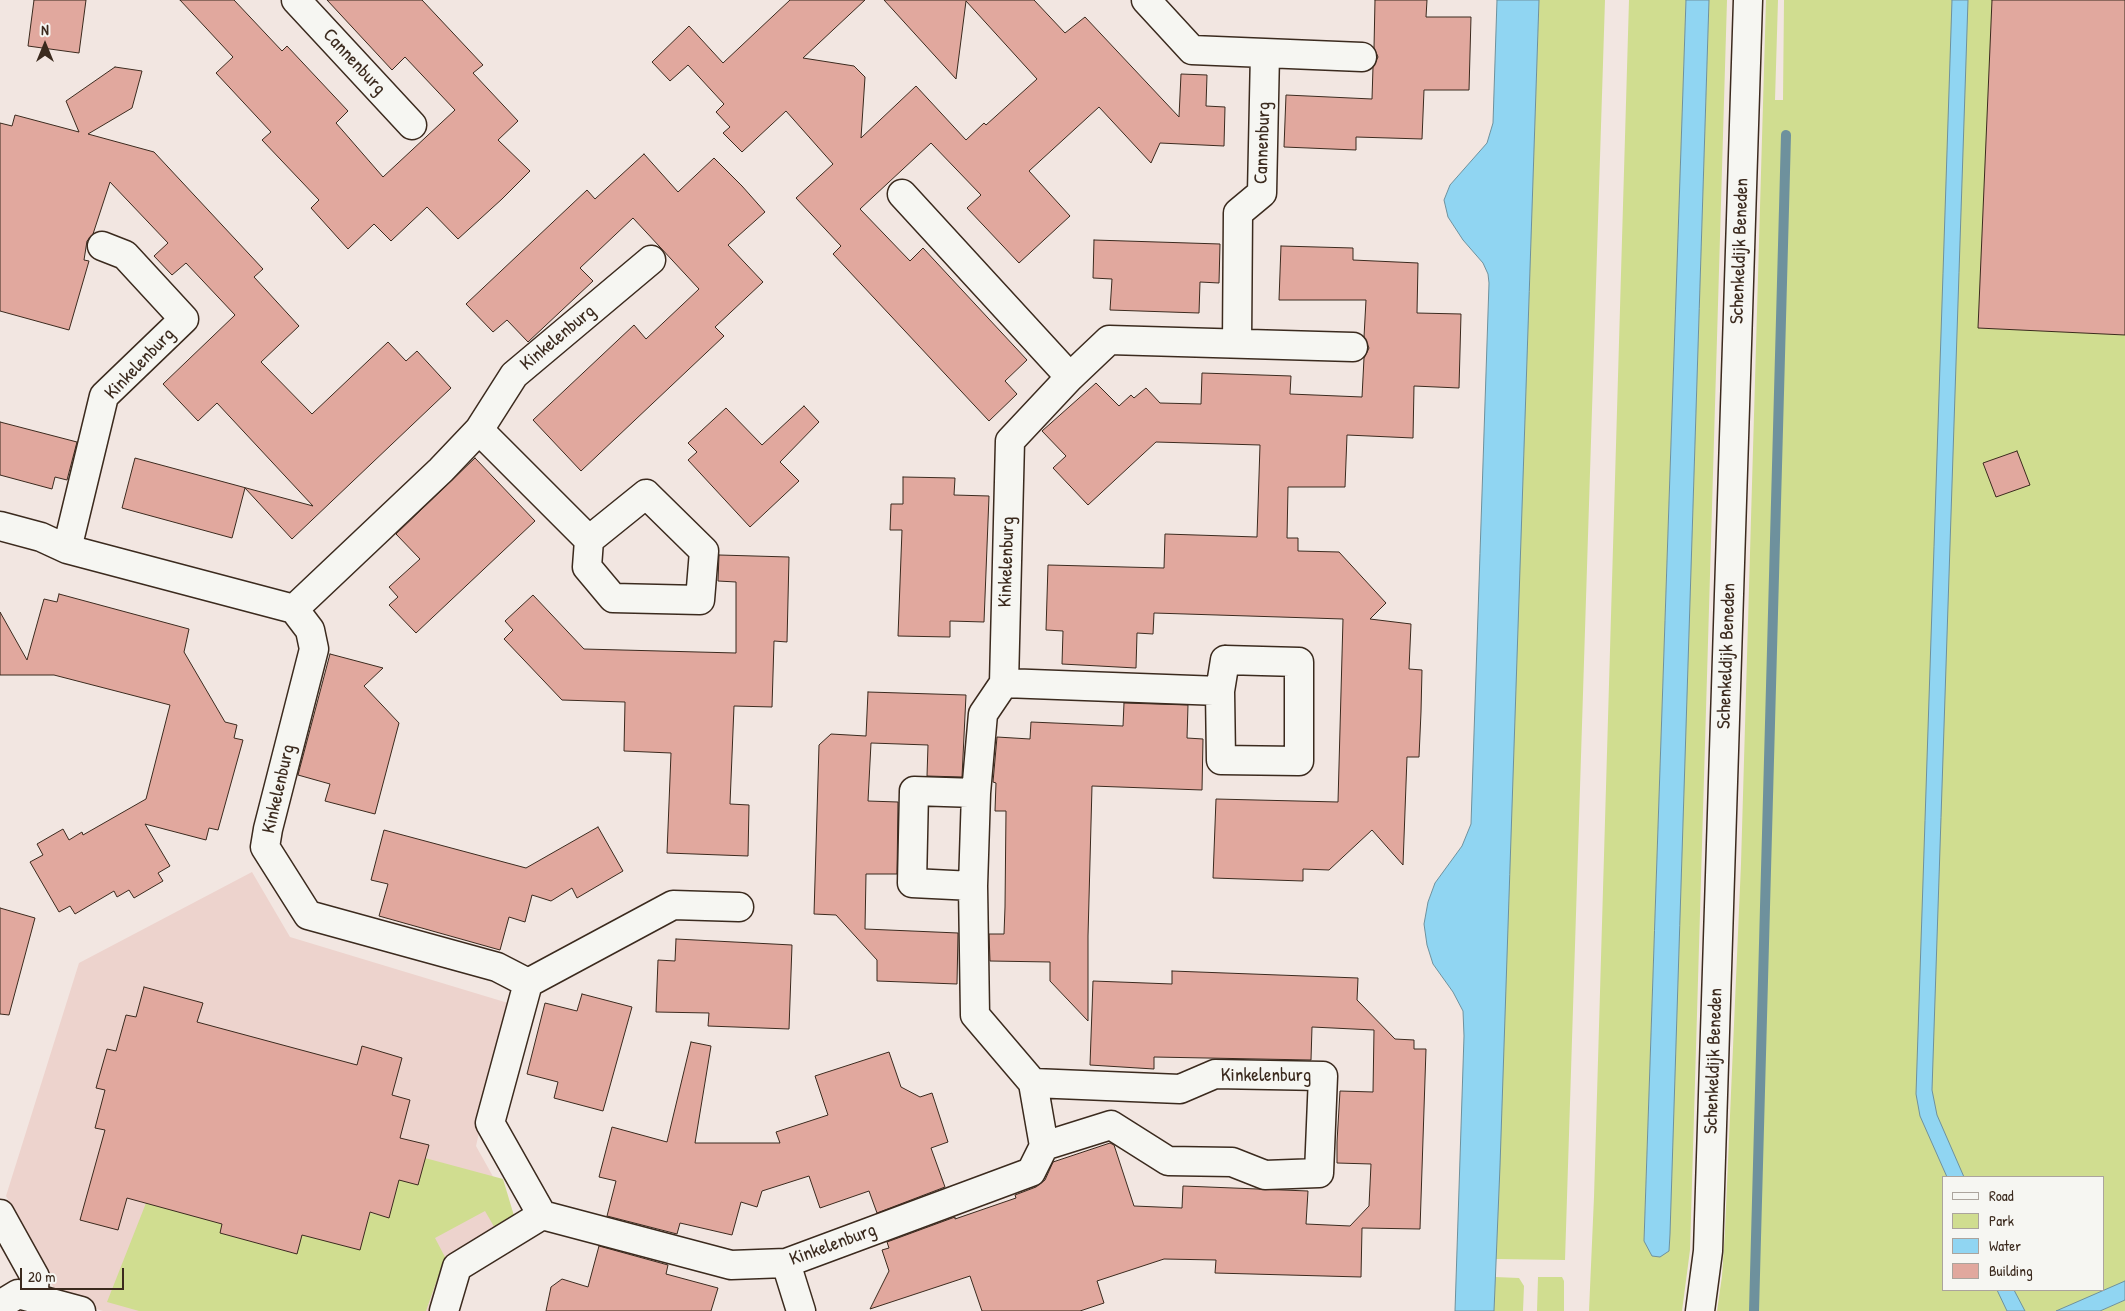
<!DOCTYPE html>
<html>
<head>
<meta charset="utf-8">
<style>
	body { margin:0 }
	#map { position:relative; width:2125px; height:1311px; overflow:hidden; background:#f2e6e1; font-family:"Patrick Hand",sans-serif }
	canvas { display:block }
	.legend { position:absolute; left:1942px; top:1176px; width:162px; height:115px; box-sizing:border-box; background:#f6f6f2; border:1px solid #aba49d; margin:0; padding:6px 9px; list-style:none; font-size:15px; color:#3b2a1e }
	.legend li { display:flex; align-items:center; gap:10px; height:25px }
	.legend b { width:25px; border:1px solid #aba49d }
	.north { position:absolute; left:20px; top:20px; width:50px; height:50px; -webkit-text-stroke:4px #f6f6f2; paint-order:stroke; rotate:0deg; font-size:14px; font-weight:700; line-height:20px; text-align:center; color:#3b2a1e }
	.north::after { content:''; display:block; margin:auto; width:18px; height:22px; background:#3b2a1e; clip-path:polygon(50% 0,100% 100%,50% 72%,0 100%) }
	.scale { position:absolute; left:20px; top:1268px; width:104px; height:22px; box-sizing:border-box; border:2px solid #3b2a1e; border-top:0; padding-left:6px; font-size:15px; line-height:18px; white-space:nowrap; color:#3b2a1e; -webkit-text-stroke:4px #f6f6f2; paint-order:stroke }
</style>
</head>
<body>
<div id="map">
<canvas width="2125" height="1311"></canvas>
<ul class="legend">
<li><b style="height:6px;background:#f6f6f2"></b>Road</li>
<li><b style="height:14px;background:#d0dd90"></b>Park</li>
<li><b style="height:14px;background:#90d5f2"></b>Water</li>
<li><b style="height:14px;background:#e1a89e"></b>Building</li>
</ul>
<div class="north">N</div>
<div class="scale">20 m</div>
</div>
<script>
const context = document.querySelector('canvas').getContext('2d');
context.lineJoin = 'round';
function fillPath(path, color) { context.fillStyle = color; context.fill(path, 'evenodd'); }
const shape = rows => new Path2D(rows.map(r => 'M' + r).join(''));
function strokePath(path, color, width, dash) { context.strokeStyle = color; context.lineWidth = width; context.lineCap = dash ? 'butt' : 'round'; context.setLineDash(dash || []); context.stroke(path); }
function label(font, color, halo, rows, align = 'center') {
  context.font = font + ' "Patrick Hand",sans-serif'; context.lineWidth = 4.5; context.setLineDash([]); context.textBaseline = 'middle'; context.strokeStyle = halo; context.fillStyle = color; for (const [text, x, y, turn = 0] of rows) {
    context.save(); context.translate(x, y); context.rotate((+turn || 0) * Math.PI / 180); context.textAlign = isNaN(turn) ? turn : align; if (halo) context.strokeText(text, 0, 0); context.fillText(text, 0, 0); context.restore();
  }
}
fillPath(shape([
	[252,872,290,937,508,1003,476,1146,520,1225,433,1311,103,1311,59,1298,6,1196,79,963]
]), '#edd3cd');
fillPath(shape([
	[1539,0,1605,0,1565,1260,1496,1259],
	[1629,0,1686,0,1644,1241,1669,1251,1709,0,1727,0,1690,1250,1682,1311,1589,1311,1594,1197],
	[1766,0,1778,0,1775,100,1783,100,1784,0,2125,0,2125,1298,2094,1311,1717,1311,1722,1276,1725,1230,1741,864],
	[1944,1177,2104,1177,2104,1290,1944,1290],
	[425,1158,503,1179,515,1219,496,1230,485,1211,435,1238,445,1257,426,1311,139,1311,107,1302,146,1203,222,1224,220,1233,296,1254,302,1234,359,1250,370,1213,389,1217,399,1180],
	[1495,1277,1519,1278,1524,1286,1523,1311,1494,1311],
	[1538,1277,1562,1277,1564,1281,1564,1311,1537,1311],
	[2125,1300,2125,1311,2100,1311]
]), '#d0dd90');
const water = shape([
	[1497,0,1539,0,1500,1166,1494,1311,1455,1311,1464,1036,1463,1011,1453,992,1433,964,1427,945,1424,924,1428,902,1435,883,1462,846,1471,824,1489,283,1488,274,1483,263,1463,240,1448,217,1444,200,1450,185,1487,143,1493,123,1497,0],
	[1686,0,1709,0,1670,1234,1669,1251,1660,1257,1652,1256,1644,1241,1686,0],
	[1952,0,1968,0,1932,1090,1937,1115,1964,1177,1947,1177,1920,1116,1916,1094,1952,0],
	[2125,1281,2125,1300,2100,1311,2056,1311,2125,1281],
	[1997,1290,2014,1290,2025,1311,2007,1311,1997,1290]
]);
fillPath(water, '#90d5f2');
strokePath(water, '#6e919d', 1);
strokePath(shape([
	[1754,1311,1786,135]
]), '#6e919d', 10);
const building = shape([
	[34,0,86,0,79,53,28,46,34,0],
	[180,0,234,0,282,51,287,46,348,111,336,123,383,177,455,110,405,57,392,70,327,0,422,0,483,65,473,73,518,121,498,140,530,171,502,199,458,239,427,207,391,241,374,224,348,249,311,208,319,200,262,140,271,132,216,73,233,57,180,0],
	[790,0,865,0,803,58,854,66,865,77,861,138,916,86,966,140,984,123,986,125,1037,79,966,1,956,79,884,0,1034,0,1065,33,1085,17,1179,117,1181,74,1207,75,1206,106,1225,107,1224,146,1160,143,1151,163,1099,107,1029,171,1070,216,1019,263,967,208,981,195,931,143,860,209,910,261,923,248,1027,360,1005,381,1017,394,989,421,833,254,841,246,796,198,833,164,786,111,742,152,723,133,730,127,716,112,724,104,688,65,670,81,652,62,689,26,723,63,790,0],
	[1375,0,1427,0,1426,17,1471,17,1469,90,1424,90,1422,139,1356,137,1356,150,1284,147,1286,95,1372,99,1373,67,1378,57,1374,48,1375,0],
	[1992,0,2125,0,2125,335,1978,328,1992,0],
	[115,67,142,71,132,108,88,134,154,152,263,269,254,277,299,326,261,362,312,414,388,342,406,361,417,351,451,388,292,539,245,488,232,538,122,508,135,458,313,506,217,403,198,421,163,384,235,315,186,263,172,275,154,256,168,243,110,182,93,234,87,241,84,260,89,261,69,330,0,311,0,123,12,126,15,115,79,132,66,101,115,67],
	[644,154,678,192,714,158,742,186,765,212,728,245,763,282,715,327,724,336,581,471,533,420,634,325,646,339,699,289,633,218,580,268,593,281,528,342,507,320,493,332,466,304,587,190,595,199,644,154],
	[1094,240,1220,244,1219,283,1200,282,1199,313,1110,310,1112,279,1093,278,1094,240],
	[1281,246,1353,248,1353,260,1418,263,1417,313,1461,314,1459,388,1414,386,1413,438,1347,435,1345,487,1288,487,1287,538,1298,538,1298,551,1339,552,1386,603,1370,619,1411,624,1409,669,1422,670,1421,712,1419,757,1407,757,1403,865,1372,830,1329,870,1303,869,1303,881,1213,878,1216,799,1338,802,1343,619,1154,613,1153,634,1137,633,1136,668,1062,664,1063,631,1046,630,1048,565,1164,568,1165,534,1257,537,1260,445,1156,442,1088,505,1053,468,1066,456,1042,431,1096,383,1119,406,1131,395,1134,398,1146,388,1160,403,1201,404,1202,373,1291,376,1290,394,1362,397,1364,358,1369,348,1364,337,1366,300,1279,300,1281,246],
	[804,406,819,422,780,462,799,481,750,527,688,460,697,452,688,443,726,408,762,445,804,406],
	[0,422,77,442,67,480,55,477,52,489,0,475,0,422],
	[2017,451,2030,485,1996,497,1983,463,2017,451],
	[475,458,535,521,416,633,389,605,398,597,389,587,420,559,396,534,475,458],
	[903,477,955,478,954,495,989,496,984,622,950,621,950,637,898,636,902,530,890,530,891,504,903,504,903,477],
	[719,555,789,557,787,642,774,641,772,707,734,706,730,804,749,805,748,856,667,853,671,753,624,751,625,702,562,700,504,639,513,630,505,621,533,595,584,649,736,653,736,582,718,581,719,555],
	[59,594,189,629,184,652,225,722,237,725,234,738,243,740,218,830,209,828,206,840,145,824,170,866,158,873,163,881,134,898,129,890,117,897,114,891,75,914,70,906,59,912,30,862,43,855,37,844,63,829,69,840,82,832,83,835,146,799,170,705,54,675,0,675,0,612,27,660,44,599,57,602,59,594],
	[330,654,383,668,364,686,399,723,375,814,325,801,330,784,298,775,330,654],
	[868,692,966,695,962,777,927,776,928,745,871,743,868,801,898,802,897,874,866,874,865,929,958,933,957,984,877,981,877,960,836,915,814,914,819,745,831,734,866,736,868,692],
	[1124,703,1188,705,1187,738,1203,739,1202,790,1092,786,1088,936,1088,1021,1050,981,1050,962,990,961,989,934,1004,934,1005,907,1006,811,995,811,996,783,993,782,997,737,1030,739,1031,722,1123,726,1124,703],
	[598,827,623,871,577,898,572,888,551,901,532,895,525,922,509,917,500,950,379,916,388,884,371,880,384,830,526,868,598,827],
	[0,908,35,918,9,1015,0,1014,0,908],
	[676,939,792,945,789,1029,708,1026,709,1013,656,1012,658,960,675,961,676,939],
	[1172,971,1358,978,1357,1000,1395,1039,1414,1040,1414,1049,1426,1049,1420,1229,1362,1228,1361,1277,1215,1273,1216,1260,1164,1259,1097,1281,1104,1303,1080,1311,982,1311,970,1276,870,1309,889,1271,882,1250,889,1248,887,1242,955,1217,955,1219,1016,1198,1015,1195,1036,1187,1045,1180,1053,1162,1110,1143,1114,1145,1134,1206,1182,1208,1183,1186,1308,1191,1306,1224,1350,1226,1369,1206,1371,1164,1337,1163,1337,1142,1340,1091,1373,1092,1374,1030,1312,1027,1311,1060,1154,1057,1154,1069,1090,1065,1093,981,1172,984,1172,971],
	[144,987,203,1003,197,1022,357,1065,362,1046,402,1058,392,1095,410,1100,400,1138,429,1145,418,1185,399,1180,389,1218,370,1212,360,1250,302,1235,297,1254,220,1233,222,1224,127,1198,118,1230,80,1220,105,1130,95,1128,105,1090,96,1088,107,1049,116,1051,126,1015,136,1017,144,987],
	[582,994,632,1007,603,1111,554,1098,558,1082,527,1074,545,1003,577,1011,582,994],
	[691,1042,711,1046,695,1143,780,1143,776,1132,828,1115,815,1076,889,1052,901,1087,920,1097,932,1093,948,1142,931,1148,945,1187,877,1213,869,1191,820,1208,809,1176,762,1191,757,1207,741,1202,732,1235,680,1223,677,1234,607,1216,616,1181,599,1177,612,1127,667,1142,691,1042],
	[599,1246,668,1265,666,1274,718,1288,711,1311,546,1311,551,1287,562,1279,588,1287,599,1246]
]);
fillPath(building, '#e1a89e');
strokePath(building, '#3b2a1e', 1);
const minor = shape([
	[296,0,412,125],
	[1146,0,1192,50,1362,57],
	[902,194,1070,377],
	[651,260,514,375,479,430,441,470,294,609,310,630,314,649,268,829,265,847,308,915,497,967,528,983,673,905,739,907],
	[1237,343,1238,213,1262,193,1265,53],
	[479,430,589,540],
	[646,494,704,551,700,600,613,598,587,567,589,540,646,494],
	[0,526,41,537,67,549,294,609],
	[67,549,104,396,184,319,125,255,102,246],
	[1225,660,1299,662,1299,761,1221,760,1220,691,1225,660],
	[1004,683,1010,441,1070,377,1109,340,1353,347],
	[973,886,912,883,914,791,976,793],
	[528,983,490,1123,542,1215],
	[1033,1083,1180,1089,1215,1074,1323,1076,1319,1173,1265,1175,1232,1162,1168,1161,1111,1125,1044,1146],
	[0,1214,35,1277,33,1298],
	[786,1263,801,1311],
	[0,1305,18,1294,81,1311],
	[444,1311,457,1267,542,1215,731,1265,786,1263,1031,1172,1044,1146,1033,1083,975,1015,973,886,976,793,983,714,1004,683,1220,691],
	[1700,1311,1708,1251,1748,0]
]);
strokePath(minor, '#3b2a1e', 31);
strokePath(minor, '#f6f6f2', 28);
label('19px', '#3b2a1e', '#f6f6f2', [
	["Cannenburg",354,62,47],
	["Cannenburg",1263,143,-88],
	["Schenkeldijk Beneden",1740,251,-88],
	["Kinkelenburg",558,338,-40],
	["Kinkelenburg",140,364,-46],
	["Kinkelenburg",1007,562,-88],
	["Schenkeldijk Beneden",1727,656,-88],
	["Kinkelenburg",279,789,-77],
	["Schenkeldijk Beneden",1714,1061,-88],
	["Kinkelenburg",1266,1076],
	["Kinkelenburg",833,1245,-20]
]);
</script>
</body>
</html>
